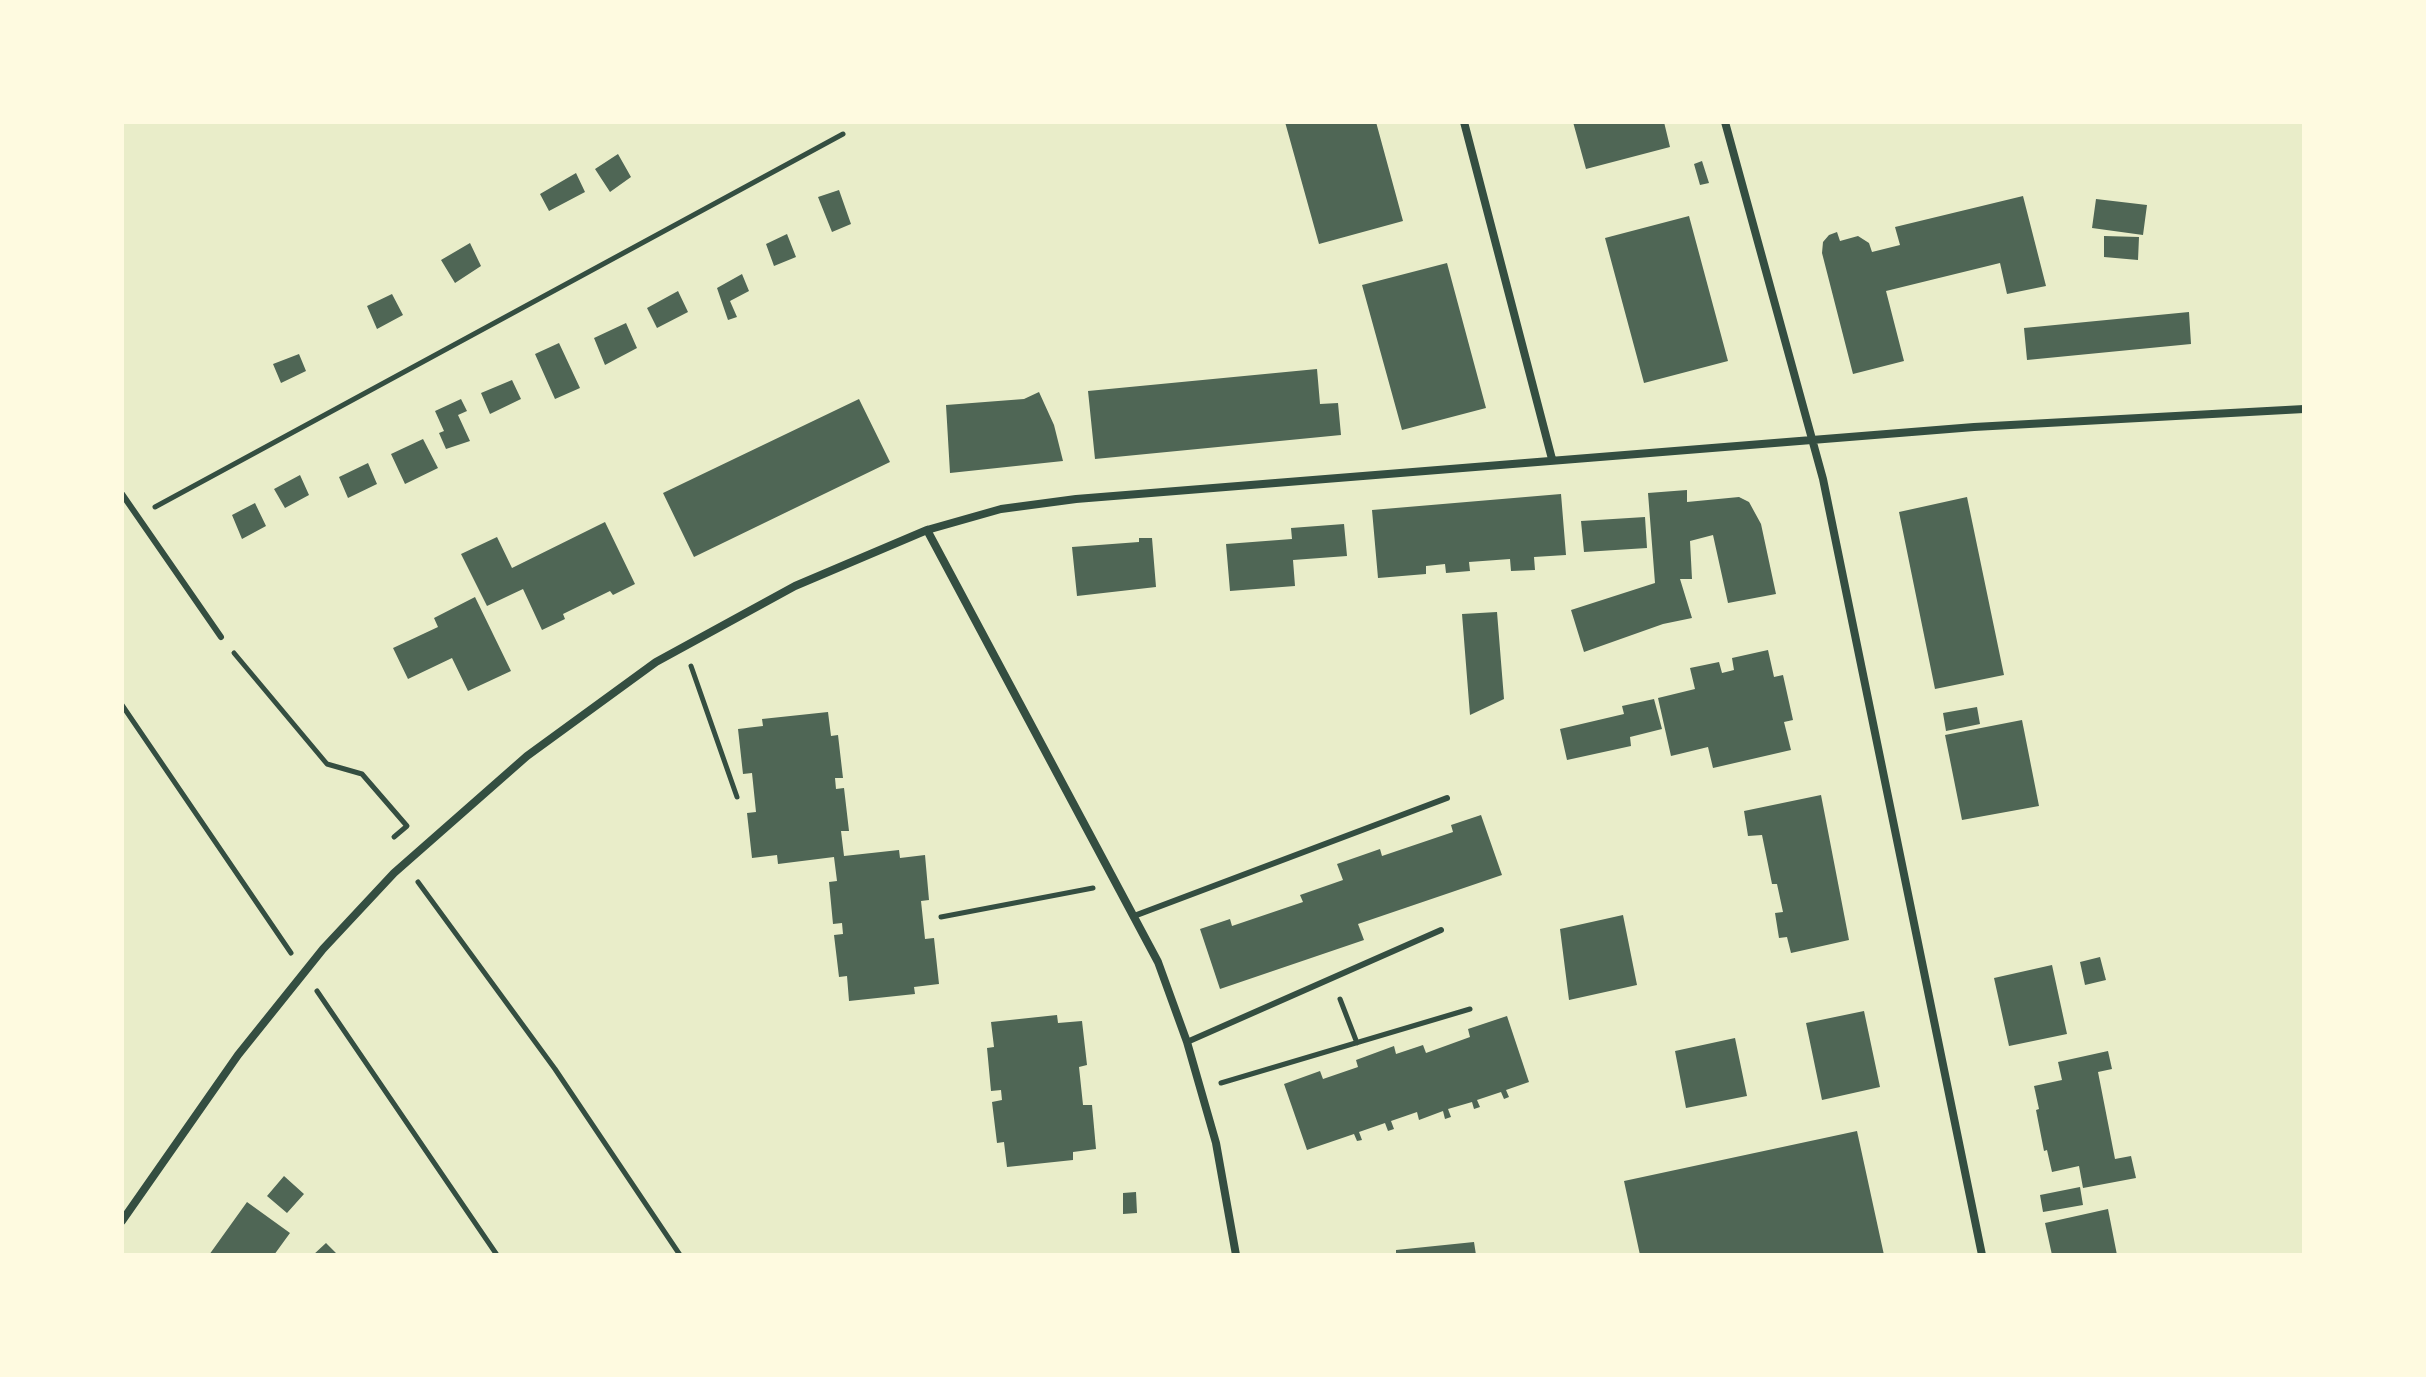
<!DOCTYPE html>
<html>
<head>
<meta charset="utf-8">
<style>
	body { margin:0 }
	#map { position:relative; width:2426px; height:1377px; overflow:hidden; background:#e9edc9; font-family:"Nunito Sans",sans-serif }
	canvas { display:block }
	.frame { position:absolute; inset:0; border:124px solid #fefae0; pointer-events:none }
</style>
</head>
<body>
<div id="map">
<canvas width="2426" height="1377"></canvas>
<div class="frame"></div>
</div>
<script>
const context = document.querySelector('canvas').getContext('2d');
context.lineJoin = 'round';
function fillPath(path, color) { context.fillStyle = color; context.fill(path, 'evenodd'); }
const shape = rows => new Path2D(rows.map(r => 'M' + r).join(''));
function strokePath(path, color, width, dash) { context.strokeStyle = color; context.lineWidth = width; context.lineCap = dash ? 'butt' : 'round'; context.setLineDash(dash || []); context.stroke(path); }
fillPath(shape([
	[1285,122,1376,122,1403,221,1319,244],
	[1573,122,1664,122,1670,147,1586,169],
	[618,154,631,177,610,192,595,169],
	[1702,161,1709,183,1700,185,1694,164],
	[576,173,585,192,549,211,540,194],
	[839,190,851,224,832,232,818,197],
	[2023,196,2046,286,2007,294,2000,263,1886,291,1904,361,1853,374,1822,253,1823,242,1829,235,1837,232,1840,241,1858,236,1869,243,1872,252,1900,245,1895,227],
	[2096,199,2147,205,2143,235,2092,228],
	[1689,216,1728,361,1644,383,1605,238],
	[787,234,796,257,774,266,766,244],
	[2104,236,2139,237,2138,260,2104,257],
	[470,243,481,266,455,283,441,260],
	[1447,263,1486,408,1402,430,1362,285],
	[742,274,749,291,730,301,737,317,728,320,717,288],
	[678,291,688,312,657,328,647,308],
	[392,294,403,315,377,329,367,306],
	[2189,312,2191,344,2027,360,2024,328],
	[626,323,637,348,605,365,594,338],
	[559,343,580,388,555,399,535,354],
	[299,354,306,371,281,383,273,364],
	[1317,369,1320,404,1338,403,1341,435,1095,459,1088,391],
	[512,380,521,399,490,414,481,393],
	[1039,392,1054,425,1063,461,950,473,946,405,1024,399],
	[461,399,467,411,458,415,470,441,446,449,439,433,444,431,435,411],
	[859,399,890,462,694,557,663,493],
	[423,439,438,468,405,484,391,454],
	[368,463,377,484,348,498,339,477],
	[300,475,309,495,285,508,274,489],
	[1687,490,1687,502,1739,497,1749,502,1761,524,1776,594,1728,603,1713,535,1690,541,1692,579,1680,579,1692,618,1663,624,1584,652,1571,610,1655,583,1648,493],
	[1561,494,1566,555,1534,557,1535,570,1511,571,1510,559,1469,562,1470,571,1446,573,1445,564,1426,566,1426,574,1378,578,1372,510],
	[1967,497,2004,675,1935,689,1899,512],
	[255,503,266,526,242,539,232,515],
	[1645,517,1647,548,1584,552,1581,521],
	[605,522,635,584,613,595,610,591,563,614,565,619,542,630,523,589,487,606,461,554,497,537,512,568],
	[1344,524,1347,556,1293,560,1295,586,1230,591,1226,544,1292,539,1291,528],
	[1139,538,1152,538,1156,587,1077,596,1072,547,1139,542],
	[475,597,511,671,468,691,452,658,408,679,393,648,438,627,434,618],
	[1497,612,1504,699,1470,715,1462,614],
	[1768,650,1774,677,1783,675,1793,720,1784,722,1791,750,1713,768,1708,747,1671,756,1658,698,1695,689,1690,668,1719,662,1722,673,1734,670,1732,658],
	[1654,699,1662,729,1630,737,1631,746,1567,760,1560,729,1624,714,1622,706],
	[1977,707,1980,724,1946,731,1943,713],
	[828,712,831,736,838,735,843,778,835,778,836,789,844,788,849,831,841,831,844,856,899,850,900,858,925,855,929,900,921,901,925,939,934,938,939,984,914,987,915,994,849,1001,847,976,839,977,834,935,843,934,842,923,833,924,829,882,837,881,834,857,778,864,777,855,752,858,747,813,756,812,752,773,743,774,738,729,763,726,762,719],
	[2022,720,2039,806,1962,820,1945,735],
	[1821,795,1849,940,1791,953,1787,937,1779,938,1775,913,1783,912,1777,884,1772,884,1762,835,1748,836,1744,811],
	[1481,815,1502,875,1358,924,1364,940,1220,989,1200,929,1230,919,1232,926,1303,902,1300,895,1343,880,1337,864,1380,849,1382,856,1453,832,1451,825],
	[1623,915,1637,985,1569,1000,1560,929],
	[2100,957,2106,980,2085,985,2080,962],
	[2052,965,2067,1034,2009,1046,1994,978],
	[1864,1011,1880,1087,1822,1100,1806,1023],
	[1057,1015,1058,1023,1082,1021,1087,1065,1079,1067,1083,1105,1092,1105,1096,1149,1073,1152,1073,1160,1007,1167,1004,1142,997,1143,992,1102,1002,1100,1001,1090,991,1091,987,1048,994,1047,991,1022],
	[1507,1016,1529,1082,1506,1090,1509,1097,1504,1099,1501,1092,1477,1100,1480,1107,1474,1109,1472,1102,1448,1109,1451,1117,1445,1119,1443,1111,1419,1120,1417,1112,1391,1121,1394,1129,1388,1131,1385,1123,1359,1132,1362,1140,1357,1141,1354,1134,1307,1150,1284,1084,1320,1071,1323,1079,1358,1067,1356,1060,1394,1046,1396,1054,1423,1045,1426,1053,1470,1037,1468,1029],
	[1735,1038,1747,1096,1686,1108,1675,1051],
	[2108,1051,2112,1069,2098,1072,2115,1159,2131,1156,2136,1178,2083,1188,2079,1166,2052,1172,2047,1150,2044,1151,2036,1110,2039,1109,2034,1086,2062,1080,2058,1062],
	[1857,1131,1884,1255,1640,1255,1624,1181],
	[284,1176,304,1194,287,1213,267,1196],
	[2080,1187,2083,1205,2043,1212,2040,1195],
	[1136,1192,1137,1213,1123,1214,1123,1193],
	[247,1202,290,1233,274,1255,209,1255],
	[2108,1209,2117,1255,2052,1255,2045,1223],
	[1474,1242,1476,1255,1396,1255,1396,1250],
	[326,1243,338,1255,313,1255]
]), '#4f6655');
strokePath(shape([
	[155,507,843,134],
	[234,653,327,764,362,774,407,826,394,837],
	[691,666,737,797],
	[122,705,291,953],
	[418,882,555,1069,680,1255],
	[941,917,1093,888],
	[317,991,497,1255],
	[1340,999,1357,1043],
	[1221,1083,1470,1009]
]), '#344e41', 5);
strokePath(shape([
	[122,494,221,637],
	[1134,916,1447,798],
	[1187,1042,1441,930]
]), '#344e41', 6);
strokePath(shape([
	[1464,122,1552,459],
	[1725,122,1823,479,1982,1255],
	[927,530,1158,962,1187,1042,1216,1143,1236,1255],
	[122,1221,238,1055,323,949,394,873,527,756,656,662,795,586,927,530,1001,509,1076,499,1974,427,2304,409]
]), '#344e41', 8);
</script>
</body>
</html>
